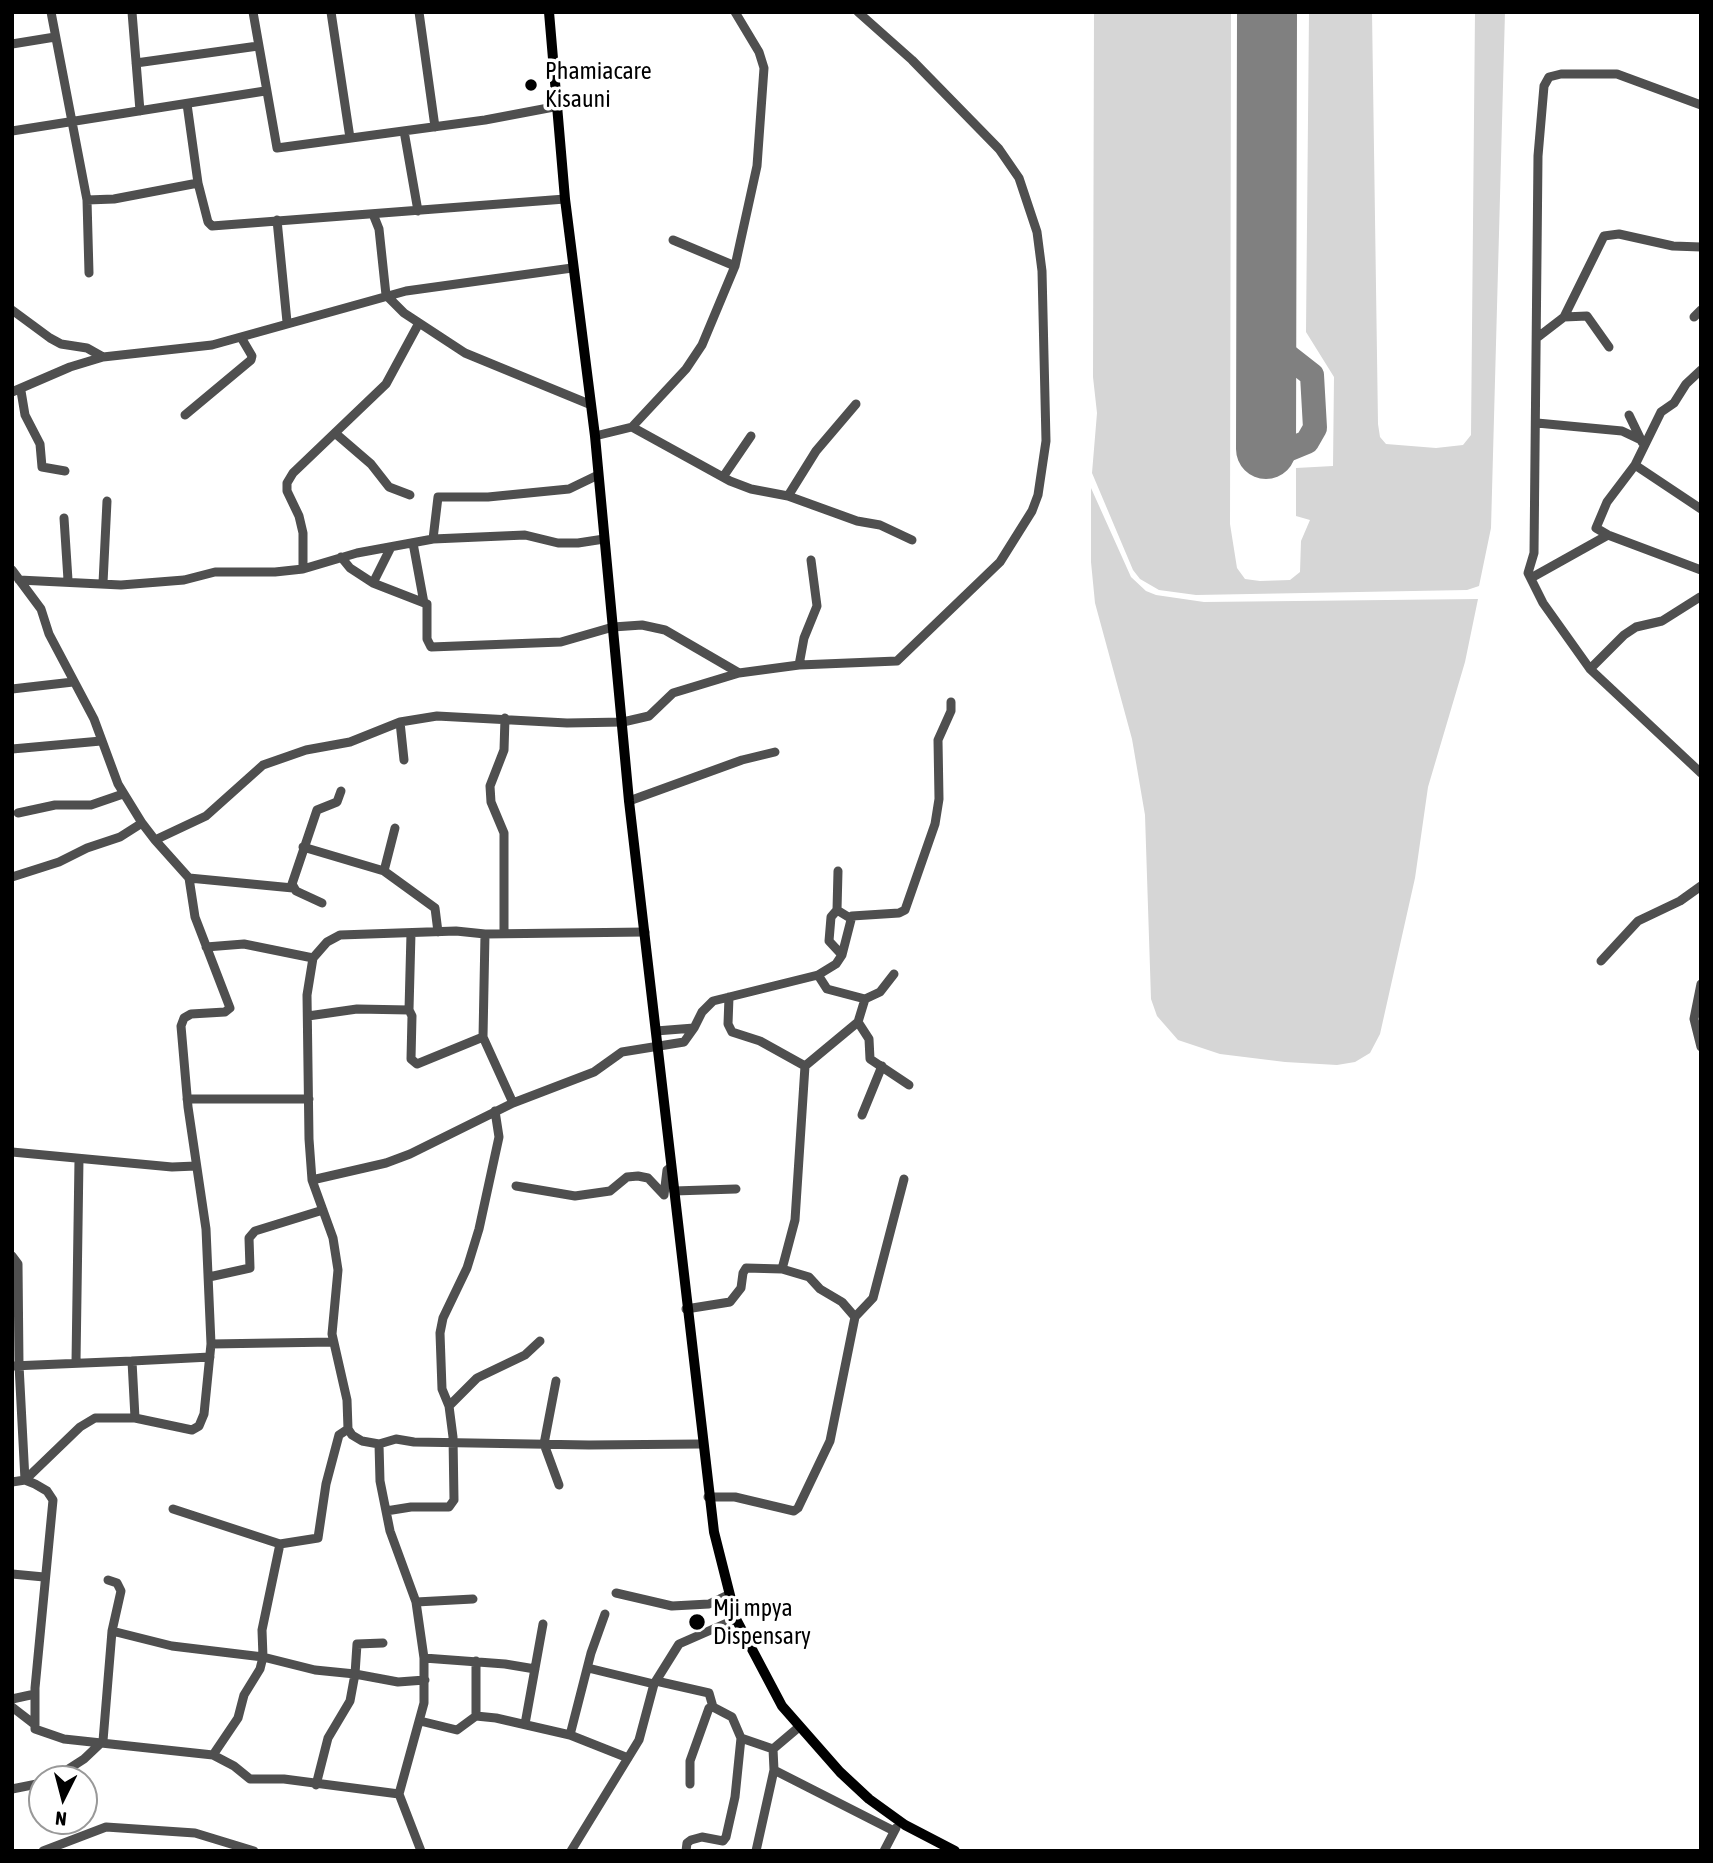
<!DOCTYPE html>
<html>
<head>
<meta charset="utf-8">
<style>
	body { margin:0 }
	#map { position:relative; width:1713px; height:1863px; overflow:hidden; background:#fff; font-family:"Asap Condensed",sans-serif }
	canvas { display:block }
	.frame { position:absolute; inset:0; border:14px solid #000; pointer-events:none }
	.north { position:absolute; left:28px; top:1765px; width:70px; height:70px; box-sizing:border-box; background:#fff; border:2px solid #999; border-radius:50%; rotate:186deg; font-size:19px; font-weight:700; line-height:28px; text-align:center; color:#000 }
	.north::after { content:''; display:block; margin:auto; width:24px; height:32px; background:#000; clip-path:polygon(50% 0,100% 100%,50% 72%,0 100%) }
</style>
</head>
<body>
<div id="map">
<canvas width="1713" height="1863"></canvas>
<div class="frame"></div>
<div class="north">N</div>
</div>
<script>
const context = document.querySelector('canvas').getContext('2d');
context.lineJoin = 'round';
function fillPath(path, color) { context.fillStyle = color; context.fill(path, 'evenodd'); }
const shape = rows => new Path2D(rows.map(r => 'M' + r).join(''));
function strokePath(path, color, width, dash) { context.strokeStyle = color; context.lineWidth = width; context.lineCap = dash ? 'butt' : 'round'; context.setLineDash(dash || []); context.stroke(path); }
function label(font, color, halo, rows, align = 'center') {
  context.font = font + ' "Asap Condensed",sans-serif'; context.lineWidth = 7; context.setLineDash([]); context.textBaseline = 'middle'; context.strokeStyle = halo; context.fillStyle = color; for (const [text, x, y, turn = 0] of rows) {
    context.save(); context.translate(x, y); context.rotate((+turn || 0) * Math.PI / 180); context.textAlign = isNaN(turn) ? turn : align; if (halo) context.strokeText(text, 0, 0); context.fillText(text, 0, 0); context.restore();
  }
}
fillPath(shape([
	[1094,12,1231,12,1230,524,1237,568,1245,579,1260,581,1290,580,1300,572,1301,541,1310,520,1296,516,1296,468,1333,466,1334,377,1306,332,1309,12,1372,12,1378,424,1380,437,1386,444,1436,448,1463,445,1471,435,1475,12,1505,12,1491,528,1479,586,1467,590,1196,595,1159,590,1140,579,1133,570,1092,473,1097,413,1093,377],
	[1091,488,1131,577,1146,591,1156,595,1204,602,1478,599,1465,662,1428,787,1415,878,1380,1034,1370,1053,1355,1062,1337,1065,1285,1062,1220,1054,1178,1040,1157,1016,1151,999,1145,815,1132,739,1095,603,1091,562]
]), '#d6d6d6');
strokePath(shape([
	[1266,388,1252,407,1250,424,1255,435,1273,446,1290,449,1307,442,1315,428,1312,375,1266,339]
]), '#808080', 24);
strokePath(shape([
	[1266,449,1267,12]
]), '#808080', 60);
strokePath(shape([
	[51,12,87,200,114,199,198,183,187,104],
	[132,12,140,111],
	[253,12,277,148,485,120,559,106],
	[331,12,350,138],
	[419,12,435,127],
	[12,44,55,37],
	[136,63,258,46],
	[1701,105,1617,74,1561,74,1549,77,1544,86,1538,156,1534,553,1528,573,1543,603,1590,669,1701,773],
	[12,131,265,91],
	[404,131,418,211],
	[198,183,208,222,212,226,565,199],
	[87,200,89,273],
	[373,214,379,229,386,295,404,313,465,353,589,404],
	[277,220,287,322],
	[673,240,735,266],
	[12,310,50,338,61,344,87,348,103,357],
	[1564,317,1587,316,1609,347],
	[1694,317,1701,310],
	[1538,337,1564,317,1604,236,1619,234,1673,246,1701,247],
	[1701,370,1686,384,1674,403,1661,412,1635,465,1607,502,1596,528,1608,535,1701,570],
	[21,391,25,415,40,444,42,467,65,471],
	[12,392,70,367,103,357,212,345,406,291,572,268],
	[856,404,816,451,788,496,857,521,880,525,912,540],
	[185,415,251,360,252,356,242,339],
	[1629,415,1642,442],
	[1537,423,1622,431,1641,440],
	[632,427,730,481,751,489,788,496],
	[335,433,371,464,389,487,410,495],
	[595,436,632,427,686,369,702,345,735,266,757,166,764,68,759,52,735,12],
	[1635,465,1701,509],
	[723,477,751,436],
	[64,518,68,580],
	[433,539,438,497,488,497,569,489,598,475],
	[413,543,424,603],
	[341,557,350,568,373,583,427,604,427,639,431,647,561,642,613,627,642,625,665,630,739,673],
	[303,569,303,533,299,516,287,491,287,483,293,473,386,384,419,323],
	[12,570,41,609,49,634,94,719,118,784,142,823],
	[1531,578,1608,535],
	[19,580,121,585,184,580,215,572,275,572,303,569,357,553,433,539,525,535,558,543,578,543,604,539],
	[103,583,107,501],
	[373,583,391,547],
	[799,665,804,638,817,606,811,560],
	[1590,669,1624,635,1636,627,1662,621,1700,597],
	[12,689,73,682],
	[400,722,404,760],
	[12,749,101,741],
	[629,801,742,760,775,752],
	[18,813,55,805,91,805,123,794],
	[303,847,384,871,435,908,438,932],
	[384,871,395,828],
	[838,871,837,910,850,918],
	[12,877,59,862,87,848,120,837,142,823,155,840,206,816,263,765,306,750,350,742,400,722,437,716,567,723,623,722,649,716,673,693,739,673,799,665,897,661,1000,562,1032,511,1038,495,1046,441,1042,271,1037,232,1019,178,999,149,912,60,858,12],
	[189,878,293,888],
	[322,903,296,891,292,884,317,810,337,802,341,791],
	[837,910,831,917,829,941,842,955],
	[645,932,485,934,456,931,340,935,327,942,313,958,307,995,309,1139,312,1180,333,1238,338,1270,332,1334,347,1400,348,1429,352,1435,362,1441,379,1444,396,1439,414,1442,589,1445,701,1444],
	[504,933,504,833,491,802,490,786,504,750,505,718],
	[206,947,244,944,313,958],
	[1601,961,1638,921,1680,901,1701,886],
	[818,975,827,989,865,999],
	[1701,984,1694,1019,1701,1047],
	[409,1010,411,933],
	[308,1016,357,1009,409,1010,412,1016,411,1059,417,1064,483,1037,513,1103],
	[858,1022,869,1039,870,1059,909,1085],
	[656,1031,694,1028,702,1012,713,1001,818,975,836,964,842,955,852,916,899,913,905,910,935,824,939,799,938,740,951,711,951,702],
	[483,1037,485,934],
	[805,1066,858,1022,865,999,880,992,894,974],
	[187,1099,309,1099],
	[862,1115,882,1066],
	[12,1152,172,1167,196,1166],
	[312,1180,386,1163,410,1154,513,1103,594,1072,622,1052,684,1042,694,1028],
	[516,1186,575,1196,610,1191,627,1177,638,1176,648,1178,664,1195],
	[674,1191,736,1189],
	[664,1195,667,1170,671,1167],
	[12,1256,18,1264,19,1365,25,1480],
	[782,1269,809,1277,820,1289,842,1302,855,1317],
	[209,1277,250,1268,249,1238,255,1231,323,1210],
	[686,1309,730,1302,741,1288,743,1273,746,1268,782,1269,795,1220,805,1066,760,1041,732,1032,728,1024,729,997],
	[211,1344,333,1342],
	[76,1362,79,1159],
	[12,1366,132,1361],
	[556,1381,544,1444,559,1485],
	[449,1406,477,1378,525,1355,540,1341],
	[135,1418,192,1430,199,1426,204,1414,211,1344,206,1229,188,1107,181,1026,184,1018,191,1014,225,1012,230,1008,195,917,189,878,155,840],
	[379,1444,380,1481,386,1511],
	[25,1480,80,1427,95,1418,135,1418,132,1361,210,1357],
	[12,1482,25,1480,35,1484,47,1491,53,1500,35,1688,35,1729,64,1739,213,1755,234,1766,250,1779,284,1779,399,1794],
	[708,1497,735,1497,794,1511,798,1508,830,1441,855,1317,873,1298,904,1179],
	[173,1509,280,1544,262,1630,263,1657,260,1669,244,1695,238,1718,213,1755],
	[280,1544,318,1538,326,1484,339,1435,348,1429],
	[12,1574,44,1577],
	[616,1593,672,1606,709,1604,728,1595],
	[416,1602,473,1599],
	[112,1631,172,1646,263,1657,315,1670,355,1674,357,1644,383,1643],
	[424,1658,505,1664,535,1669],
	[476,1661,476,1716],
	[588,1668,654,1684],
	[656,1681,709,1693,713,1707],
	[12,1699,35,1694],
	[12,1707,34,1724],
	[420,1721,457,1730,476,1716,496,1718,570,1735,628,1758],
	[525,1724,543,1624],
	[570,1735,591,1653,605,1614],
	[741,1738,773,1749],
	[774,1770,894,1831],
	[53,1779,84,1759,103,1741,112,1631,121,1591,117,1583,108,1580],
	[316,1785,328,1738,350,1701,355,1674,398,1682,425,1680],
	[12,1789,42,1783],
	[43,1851,106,1827,195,1833,254,1851],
	[421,1851,399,1794,424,1703,424,1658,416,1602,390,1531,386,1511,411,1507,449,1507,454,1500,453,1437,449,1406,442,1389,440,1333,443,1318,467,1268,479,1229,499,1137,495,1111],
	[571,1851,639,1740,654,1684,679,1644,736,1619],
	[686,1851,687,1843,691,1840,702,1837,723,1841,726,1837,735,1797,741,1738,732,1717,713,1707,709,1708,690,1761,690,1784],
	[756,1851,774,1770,773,1749,799,1727],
	[884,1851,896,1828]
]), '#4f4f4f', 9);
strokePath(shape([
	[549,12,565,199,595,436,629,801,714,1532,736,1619,782,1706,840,1772,869,1799,905,1825,955,1851]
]), '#000', 10);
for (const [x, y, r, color] of [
	[531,85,7,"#000"],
	[697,1622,9,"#000"]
]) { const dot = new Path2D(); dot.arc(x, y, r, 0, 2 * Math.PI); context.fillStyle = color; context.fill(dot); strokePath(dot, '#fff', 2.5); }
label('24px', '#000', '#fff', [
	["Phamiacare",545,71],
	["Kisauni",545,99],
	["Mji mpya",713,1608],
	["Dispensary",713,1636]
], 'left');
</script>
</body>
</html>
